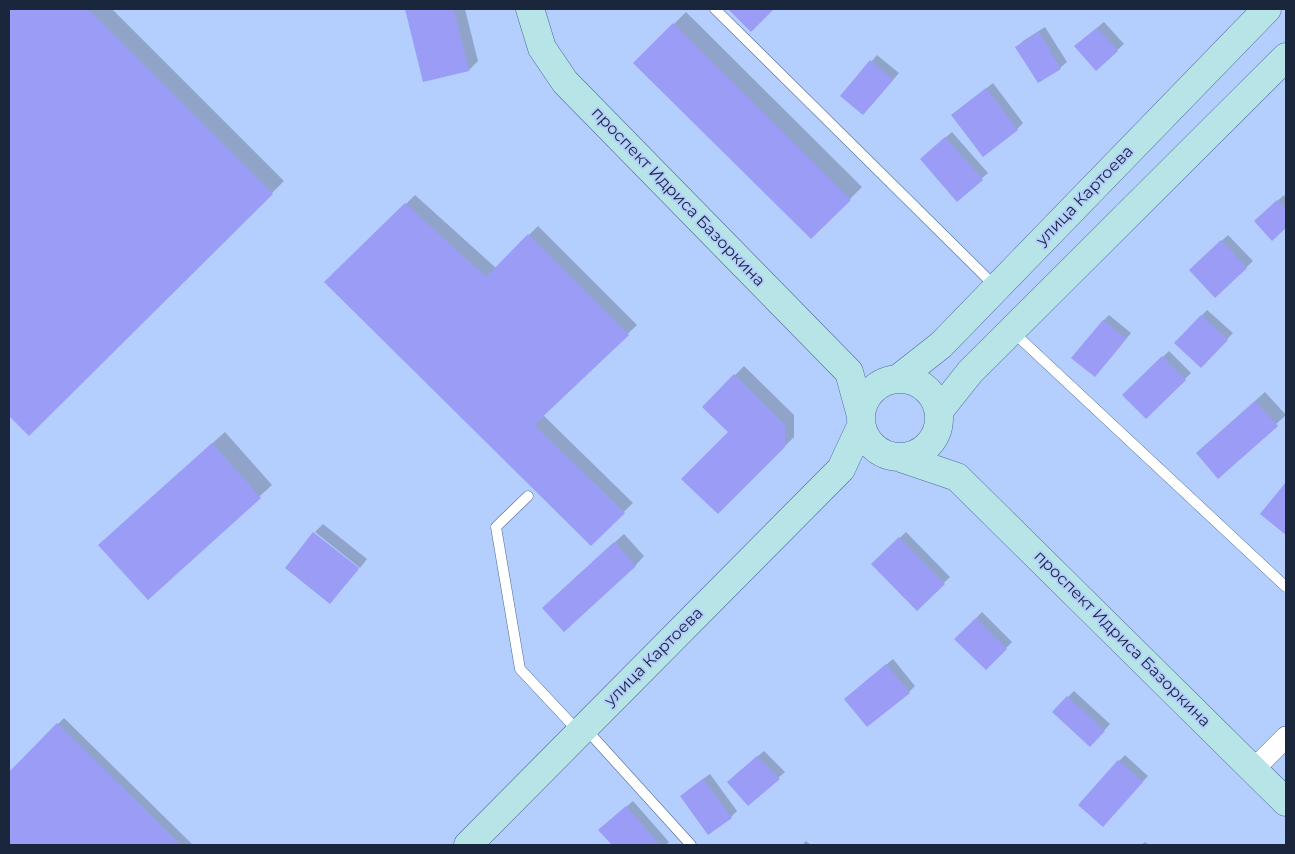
<!DOCTYPE html>
<html>
<head>
<meta charset="utf-8">
<style>
	body { margin:0 }
	#map { position:relative; width:1295px; height:854px; overflow:hidden; background:#b4cefd; font-family:Montserrat,sans-serif }
	canvas { display:block }
	.frame { position:absolute; inset:0; border:10px solid #1a263c; pointer-events:none }
</style>
</head>
<body>
<div id="map">
<canvas width="1295" height="854"></canvas>
<div class="frame"></div>
</div>
<script>
const context = document.querySelector('canvas').getContext('2d');
context.lineJoin = 'round';
function fillPath(path, color) { context.fillStyle = color; context.fill(path, 'evenodd'); }
const shape = rows => new Path2D(rows.map(r => 'M' + r).join(''));
function strokePath(path, color, width, dash) { context.strokeStyle = color; context.lineWidth = width; context.lineCap = dash ? 'butt' : 'round'; context.setLineDash(dash || []); context.stroke(path); }
function label(font, color, halo, rows, align = 'center') {
  context.font = font + ' Montserrat,sans-serif'; context.lineWidth = 4; context.setLineDash([]); context.textBaseline = 'middle'; context.strokeStyle = halo; context.fillStyle = color; for (const [text, x, y, turn = 0] of rows) {
    context.save(); context.translate(x, y); context.rotate((+turn || 0) * Math.PI / 180); context.textAlign = isNaN(turn) ? turn : align; if (halo) context.strokeText(text, 0, 0); context.fillText(text, 0, 0); context.restore();
  }
}
fillPath(shape([
	[9,9,112,9,284,181,29,435,9,415],
	[406,9,465,9,478,61,469,70,424,81],
	[686,12,862,187,811,238,635,63],
	[1104,22,1124,44,1096,69,1082,40],
	[1045,27,1067,62,1060,68,1039,82,1017,47,1023,41],
	[877,55,899,73,869,108,842,96],
	[993,83,1023,123,1017,129,953,115],
	[952,132,988,173,957,200,927,153],
	[415,195,496,268,538,226,637,325,543,415,633,503,591,544,326,282],
	[1284,195,1286,198,1286,227,1272,239,1262,215],
	[1228,235,1253,261,1215,296,1197,264],
	[1207,310,1233,333,1201,367,1176,342],
	[1109,315,1131,333,1101,369,1103,321],
	[1169,351,1191,373,1146,417,1124,395],
	[744,366,794,415,794,437,718,513,729,432,704,407],
	[1265,392,1286,415,1218,477,1207,444],
	[225,432,272,485,148,598,112,533],
	[323,524,367,559,360,568,315,532],
	[906,532,950,577,917,609,873,564],
	[313,534,358,570,330,603],
	[624,534,644,556,635,566,552,599],
	[982,612,1012,642,986,668,956,639],
	[893,659,915,686,909,692,846,699],
	[1074,691,1110,724,1090,746,1053,712],
	[64,718,193,845,9,845,9,774],
	[764,751,785,772,748,804,734,776],
	[1125,755,1148,776,1108,819,1119,761],
	[710,774,737,811,731,817,688,790],
	[633,801,669,842,666,845,613,845,600,830],
	[806,841,811,845,802,845],
	[1145,842,1149,845,1141,845]
]), '#0003');
fillPath(shape([
	[9,9,88,9,273,194,29,436,9,416],
	[405,9,454,9,469,71,423,82],
	[728,9,774,9,751,32],
	[673,23,851,200,811,239,633,63],
	[1097,28,1118,51,1096,71,1074,46],
	[1039,32,1061,69,1038,83,1015,47],
	[870,60,893,80,863,115,840,96],
	[986,88,1018,130,983,157,951,115],
	[945,137,983,180,957,202,920,159],
	[1277,200,1286,210,1286,228,1272,241,1254,221],
	[405,203,486,277,528,234,629,335,534,425,625,513,591,546,324,282],
	[1221,240,1247,268,1215,298,1189,270],
	[1201,315,1228,340,1201,368,1174,343],
	[1103,320,1126,339,1095,377,1071,358],
	[1162,356,1186,380,1146,419,1122,395],
	[734,374,785,425,785,447,718,514,681,479,728,432,702,407],
	[1255,401,1278,426,1218,479,1196,453],
	[212,443,261,498,148,600,98,545],
	[1286,482,1286,535,1260,514],
	[313,532,359,568,330,604,285,568],
	[899,537,945,584,917,611,871,564],
	[614,542,636,566,564,632,542,608],
	[976,618,1007,649,986,670,954,639],
	[886,664,910,693,867,727,844,699],
	[1067,696,1105,731,1090,747,1052,712],
	[57,723,181,845,9,845,9,772],
	[757,756,780,779,748,806,727,782],
	[1118,760,1143,782,1103,827,1078,805],
	[703,779,732,818,708,835,680,796],
	[626,806,660,845,612,845,598,830]
]), '#9a9cf6');
const lane = shape([
	[715,9,997,288],
	[1012,331,1286,587],
	[528,496,496,527,520,669,579,732],
	[585,728,691,845]
]);
const street = shape([
	[1254,769,1286,737]
]);
const secondary = shape([
	[530,9,542,48,565,82,849,372,860,412],
	[899,378,941,345,1267,9],
	'861 418a39 39 0 1 1 78 0a39 39 0 1 1-78 0Z',
	[939,411,970,372,1286,57],
	[901,458,957,477,1286,802],
	[468,845,841,469,861,426]
]);
strokePath(lane, '#4e6a9f', 11);
strokePath(street, '#4e6a9f', 22);
strokePath(secondary, '#4e6a9f', 29);
strokePath(lane, '#fff', 10);
strokePath(street, '#fff', 21);
strokePath(secondary, '#b7e4e6', 28);
label('16px', '#1a263c', '#b4cefd', [
	["улица Картоева",1085,196,-46],
	["проспект Идриса Базоркина",678,197,46],
	["проспект Идриса Базоркина",1122,639,45],
	["улица Картоева",654,657,-45]
]);
</script>
</body>
</html>
